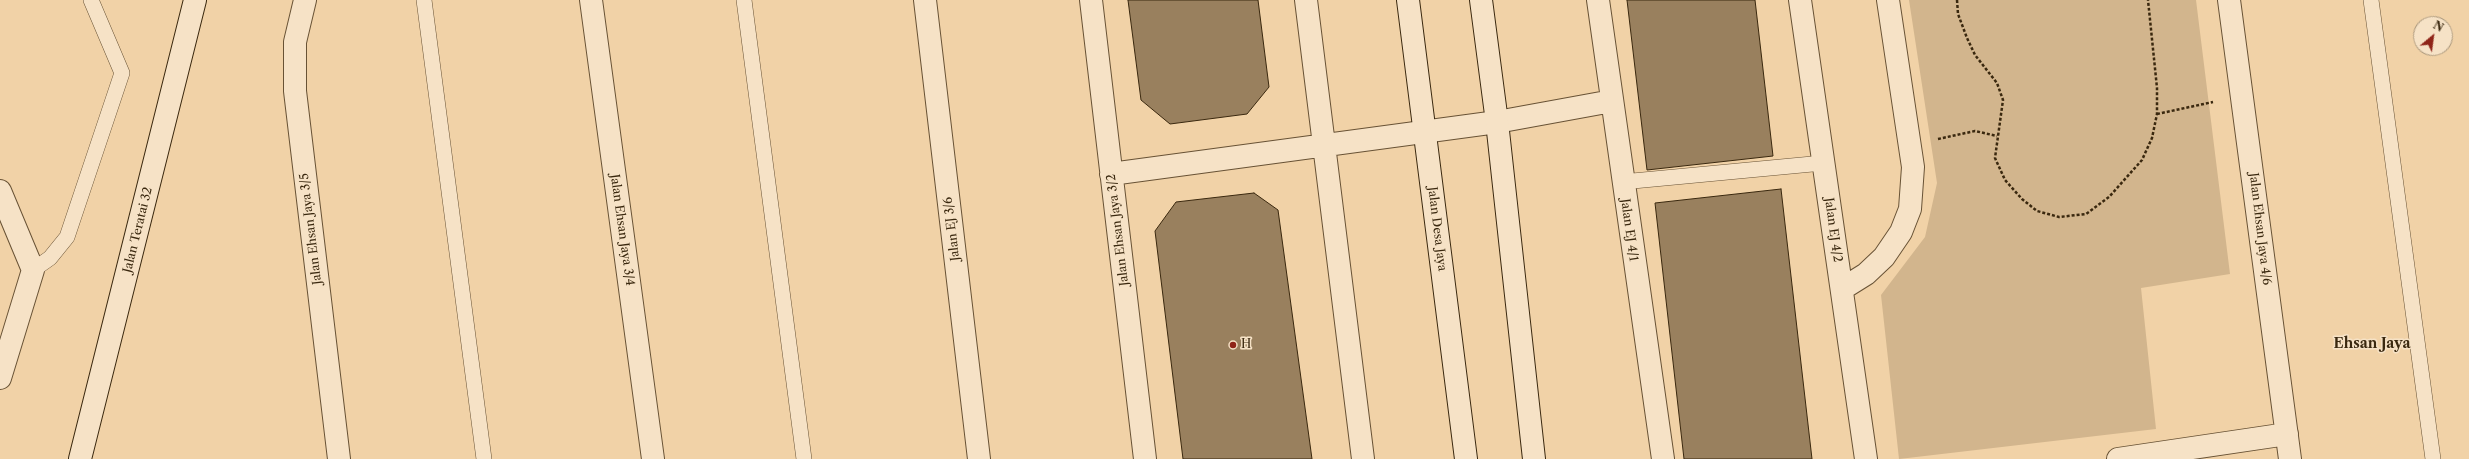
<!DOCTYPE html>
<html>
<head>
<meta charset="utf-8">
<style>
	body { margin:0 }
	#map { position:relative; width:2469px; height:459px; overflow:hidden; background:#f1d2a7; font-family:"Libre Caslon Text",serif }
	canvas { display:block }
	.north { position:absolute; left:2413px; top:16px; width:40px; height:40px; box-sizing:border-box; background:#f6e2c6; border:1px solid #ab987d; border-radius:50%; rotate:29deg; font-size:11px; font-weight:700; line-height:16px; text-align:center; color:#3a280f }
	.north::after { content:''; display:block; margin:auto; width:14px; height:18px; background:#8f2418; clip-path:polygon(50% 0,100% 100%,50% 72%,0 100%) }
</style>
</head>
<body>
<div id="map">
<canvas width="2469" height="459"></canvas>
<div class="north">N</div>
</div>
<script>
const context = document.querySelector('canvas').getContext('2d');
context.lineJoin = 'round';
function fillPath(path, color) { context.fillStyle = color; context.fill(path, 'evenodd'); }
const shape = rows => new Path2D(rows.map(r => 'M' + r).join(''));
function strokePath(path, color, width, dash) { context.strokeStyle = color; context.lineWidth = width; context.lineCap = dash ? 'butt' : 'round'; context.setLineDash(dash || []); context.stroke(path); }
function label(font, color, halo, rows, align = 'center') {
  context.font = font + ' "Libre Caslon Text",serif'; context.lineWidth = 3; context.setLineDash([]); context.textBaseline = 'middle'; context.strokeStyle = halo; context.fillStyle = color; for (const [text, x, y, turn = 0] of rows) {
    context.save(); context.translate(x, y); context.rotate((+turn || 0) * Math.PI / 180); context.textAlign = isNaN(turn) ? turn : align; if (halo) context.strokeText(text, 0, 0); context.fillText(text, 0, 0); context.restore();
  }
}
fillPath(shape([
	[1909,0,2196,0,2230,274,2141,288,2156,429,1899,459,1881,295,1925,237,1937,183]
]), '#d2b58d');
const building = shape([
	[1128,0,1258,0,1269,87,1247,114,1170,124,1141,100,1128,0],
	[1627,0,1755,0,1773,156,1647,170,1627,0],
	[1781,189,1812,459,1684,459,1655,203,1781,189],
	[1254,193,1278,210,1312,459,1183,459,1155,231,1176,202,1254,193]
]);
fillPath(building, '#99805e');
strokePath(building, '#3a280f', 1);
const lane = shape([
	[424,0,484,459],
	[744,0,804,459],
	[2371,0,2433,459],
	[1622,182,1823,163],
	[33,270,50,258,67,237,122,73,91,0]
]);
const street = shape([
	[305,0,295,42,295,91,339,459],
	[591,0,653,459],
	[925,0,979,459],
	[1091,0,1145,459],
	[1306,0,1363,459],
	[1598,0,1663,459],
	[1800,0,1866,459],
	[2229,0,2290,459],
	[1111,174,1497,122,1612,101],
	[0,191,33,270,0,378],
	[1842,289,1866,274,1884,257,1901,232,1910,209,1913,167,1888,0],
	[2118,459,2287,434]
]);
const secondary = shape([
	[1408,0,1466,459],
	[1481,0,1497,122,1534,459],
	[80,459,195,0]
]);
strokePath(lane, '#685235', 16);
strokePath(street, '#685235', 24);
strokePath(secondary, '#3a280f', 24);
strokePath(shape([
	[1957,0,1958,14,1967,38,1975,55,1997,83,2003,100,1995,158,2005,180,2022,199,2037,211,2059,217,2086,214,2109,197,2142,160,2152,138,2157,114,2157,88,2148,0],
	[2157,114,2213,102],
	[1938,139,1975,131,1997,136]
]), '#3a280f', 2.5, [3, 2]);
strokePath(lane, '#f6e2c6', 15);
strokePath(street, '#f6e2c6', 22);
strokePath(secondary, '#f6e2c6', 22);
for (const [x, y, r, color] of [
	[1233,345,4,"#8f2418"]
]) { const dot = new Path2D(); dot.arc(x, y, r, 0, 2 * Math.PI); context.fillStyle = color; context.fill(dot); strokePath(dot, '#f6e2c6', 1.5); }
label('12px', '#3a280f', '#f6e2c6', [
	["Jalan Ehsan Jaya 3/5",311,229,-97],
	["Jalan EJ 3/6",952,229,-97],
	["Jalan Desa Jaya",1437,229,83],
	["Jalan Ehsan Jaya 4/6",2260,229,83],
	["Jalan Teratai 32",138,230,-76],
	["Jalan Ehsan Jaya 3/4",622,230,82],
	["Jalan Ehsan Jaya 3/2",1118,230,-97],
	["Jalan EJ 4/1",1629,230,82],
	["Jalan EJ 4/2",1833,230,82]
]);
label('12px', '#3a280f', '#f6e2c6', [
	["H",1241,345]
], 'left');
label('bold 14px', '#3a280f', '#f6e2c6', [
	["Ehsan Jaya",2372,344]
]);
</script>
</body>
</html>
